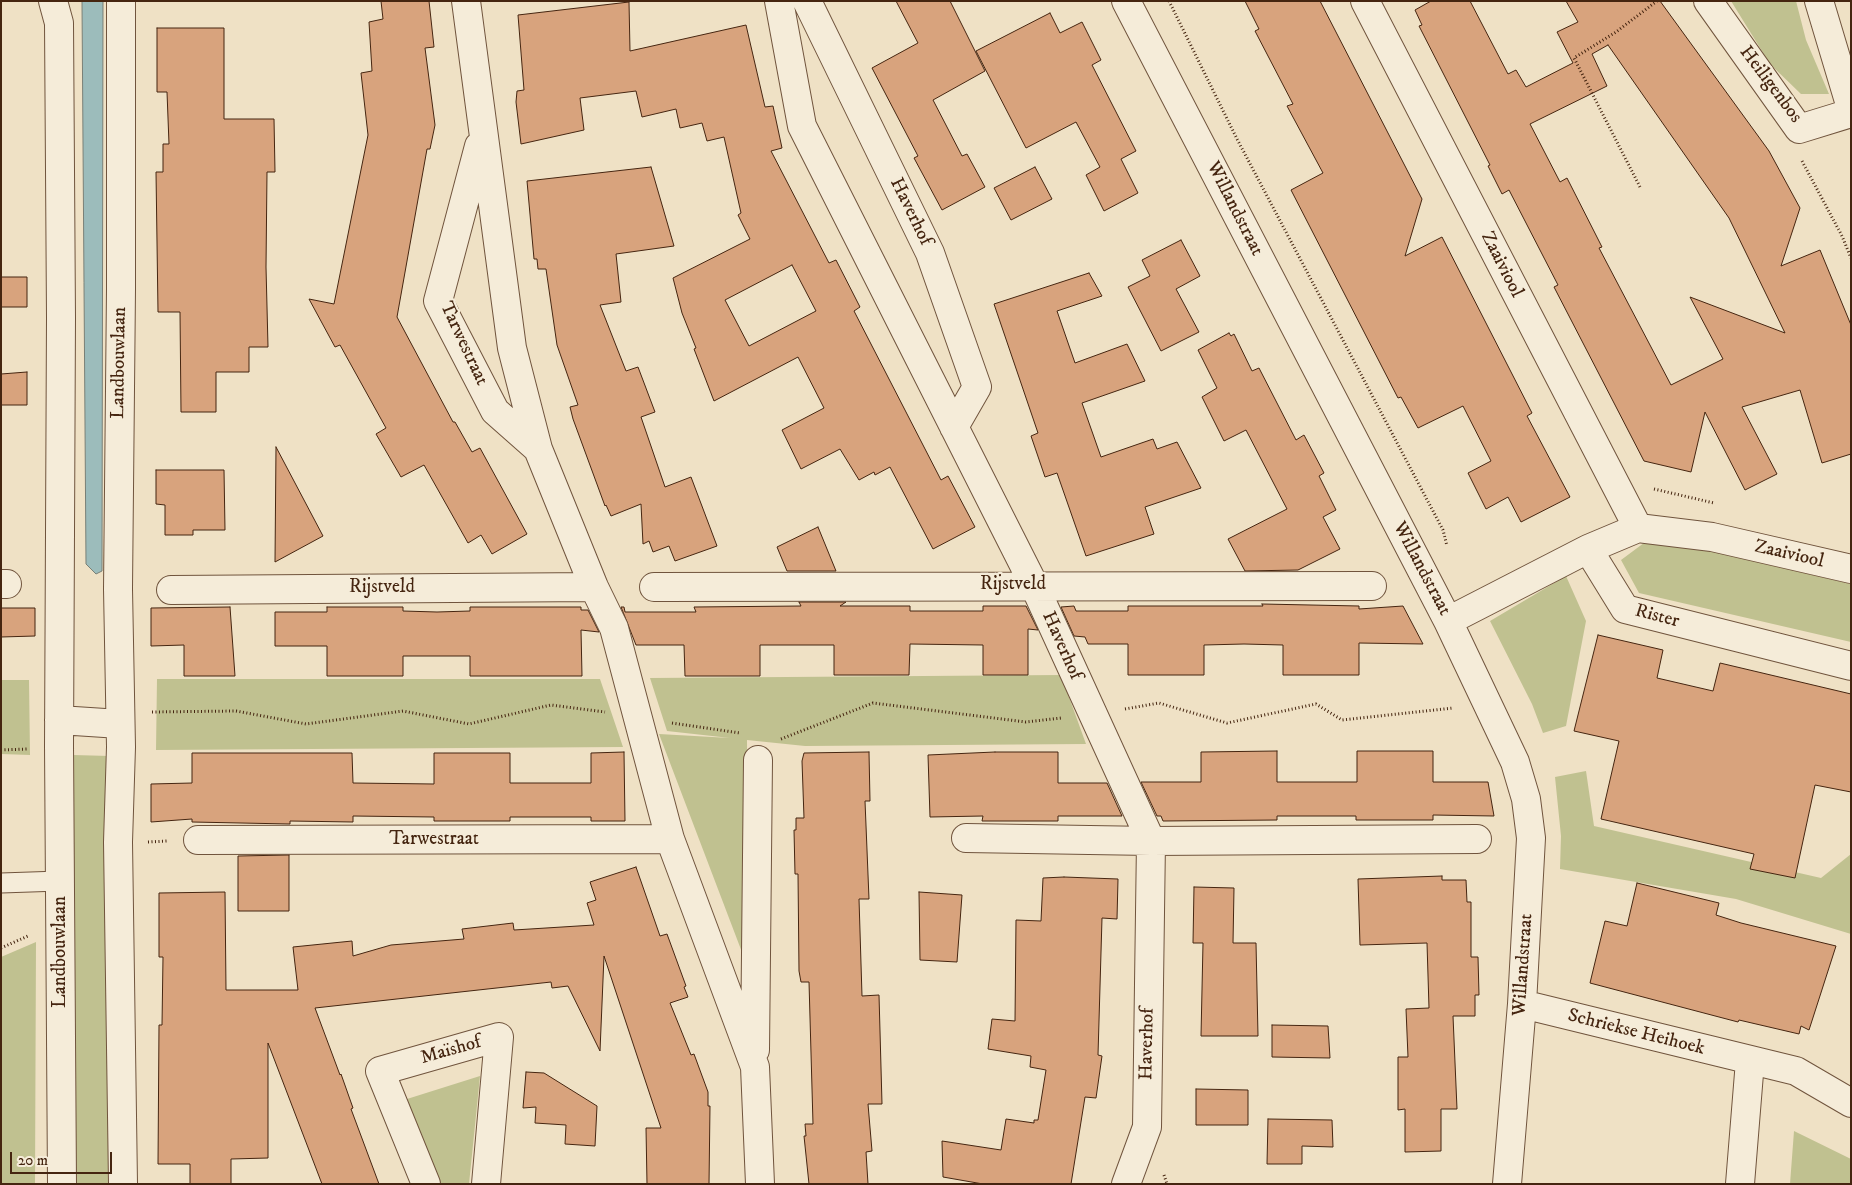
<!DOCTYPE html>
<html>
<head>
<meta charset="utf-8">
<style>
	body { margin:0 }
	#map { position:relative; width:1852px; height:1185px; overflow:hidden; background:#efe1c5; font-family:"IM FELL DW Pica",serif }
	canvas { display:block }
	.frame { position:absolute; inset:0; border:2px solid #452510; pointer-events:none }
	.scale { position:absolute; left:10px; top:1152px; width:102px; height:22px; box-sizing:border-box; border:2px solid #452510; border-top:0; padding-left:6px; font-size:15px; line-height:18px; white-space:nowrap; color:#452510; -webkit-text-stroke:4px #f5ecd9; paint-order:stroke }
</style>
</head>
<body>
<div id="map">
<canvas width="1852" height="1185"></canvas>
<div class="frame"></div>
<div class="scale">20 m</div>
</div>
<script>
const context = document.querySelector('canvas').getContext('2d');
context.lineJoin = 'round';
function fillPath(path, color) { context.fillStyle = color; context.fill(path, 'evenodd'); }
const shape = rows => new Path2D(rows.map(r => 'M' + r).join(''));
function strokePath(path, color, width, dash) { context.strokeStyle = color; context.lineWidth = width; context.lineCap = dash ? 'butt' : 'round'; context.setLineDash(dash || []); context.stroke(path); }
function label(font, color, halo, rows, align = 'center') {
  context.font = font + ' "IM FELL DW Pica",serif'; context.lineWidth = 4.5; context.setLineDash([]); context.textBaseline = 'middle'; context.strokeStyle = halo; context.fillStyle = color; for (const [text, x, y, turn = 0] of rows) {
    context.save(); context.translate(x, y); context.rotate((+turn || 0) * Math.PI / 180); context.textAlign = isNaN(turn) ? turn : align; if (halo) context.strokeText(text, 0, 0); context.fillText(text, 0, 0); context.restore();
  }
}
fillPath(shape([
	[1731,1,1796,1,1806,40,1829,94,1801,94,1770,64],
	[1652,537,1851,584,1851,642,1639,593,1621,560],
	[1566,576,1586,621,1566,726,1543,733,1532,704,1490,621],
	[1061,675,1086,744,805,746,747,740,748,968,659,734,730,738,667,731,650,678],
	[157,679,600,679,623,747,156,750],
	[1,680,29,680,30,755,1,754],
	[73,755,110,756,110,1184,74,1184],
	[1586,771,1594,826,1821,878,1851,854,1851,934,1736,899,1560,869,1561,836,1555,777],
	[36,942,35,1184,1,1184,1,957],
	[480,1076,469,1184,440,1184,407,1099],
	[1794,1131,1851,1159,1851,1184,1790,1184]
]), '#c0c190');
const water = shape([
	[82,1,103,1,102,571,96,574,86,564,82,1]
]);
fillPath(water, '#9cbcbb');
strokePath(water, '#798077', 1);
const building = shape([
	[381,1,429,1,434,47,425,48,435,125,430,149,427,149,397,317,453,422,455,422,472,452,480,448,527,534,492,554,481,535,468,543,424,465,401,477,376,434,386,428,340,345,335,347,309,299,334,304,368,135,361,73,372,71,369,22,383,19,381,1],
	[896,1,950,1,985,71,933,100,962,156,967,154,985,187,942,210,914,158,918,156,872,68,918,43,896,1],
	[1245,1,1320,1,1422,199,1405,256,1442,237,1532,413,1527,416,1570,497,1521,522,1508,497,1486,509,1468,473,1491,461,1463,406,1418,428,1401,397,1398,398,1291,190,1323,173,1287,106,1293,104,1255,31,1259,29,1245,1],
	[1431,1,1470,1,1508,74,1516,70,1526,87,1573,63,1557,32,1578,22,1566,1,1660,1,1769,151,1800,208,1781,266,1820,250,1851,325,1851,454,1822,463,1800,390,1742,407,1777,474,1745,490,1705,412,1691,472,1644,461,1554,287,1558,285,1509,190,1502,194,1488,166,1490,165,1419,26,1422,25,1415,10,1431,1],
	[1608,45,1729,218,1785,333,1690,297,1723,359,1671,385,1599,248,1602,247,1567,178,1560,182,1530,124,1607,86,1592,54,1608,45],
	[629,2,630,51,746,25,765,107,773,106,782,148,771,151,829,263,836,260,860,307,854,311,941,480,948,476,975,527,933,549,890,467,875,475,874,472,859,480,840,449,801,469,782,430,824,408,798,357,714,401,694,349,696,348,682,313,673,278,750,239,738,215,741,213,724,137,707,141,702,123,680,128,676,109,642,117,636,91,580,98,584,130,521,144,516,102,517,91,524,90,518,15,629,2],
	[792,265,816,311,749,346,725,300,792,265],
	[1050,13,1060,33,1082,22,1101,60,1092,65,1136,151,1121,159,1138,193,1104,211,1086,175,1100,167,1076,122,1026,148,976,51,1050,13],
	[157,28,224,28,224,119,274,119,275,172,267,172,266,267,268,347,249,347,249,372,216,372,216,412,181,412,180,312,158,312,156,172,163,172,163,144,169,144,167,92,157,92,157,28],
	[651,167,674,246,616,254,621,302,600,305,626,371,638,367,655,412,641,417,665,487,691,477,717,546,675,561,669,546,653,552,649,541,643,544,641,504,611,516,606,505,605,506,573,419,570,407,578,405,557,345,546,269,538,269,537,259,534,259,527,181,651,167],
	[1035,167,1052,199,1011,220,994,188,1035,167],
	[1181,240,1200,276,1176,289,1199,332,1161,351,1128,287,1150,276,1142,260,1181,240],
	[1089,273,1102,296,1057,311,1075,363,1127,344,1145,381,1082,403,1101,457,1153,439,1157,449,1177,442,1201,488,1145,507,1154,534,1086,556,1057,473,1045,477,1031,436,1038,433,994,304,1089,273],
	[1,277,27,277,27,307,1,307,1,277],
	[1229,333,1231,336,1234,334,1252,371,1259,368,1296,440,1304,435,1324,473,1319,476,1336,510,1323,517,1340,549,1298,570,1245,571,1228,539,1287,509,1246,430,1224,441,1202,397,1217,388,1198,350,1229,333],
	[27,372,27,405,1,405,1,374,27,372],
	[276,447,323,536,275,562,276,447],
	[156,470,224,470,225,530,193,530,193,535,165,535,165,505,156,504,156,470],
	[818,527,836,571,787,571,777,547,818,527],
	[799,602,846,602,840,606,910,606,910,611,983,611,983,606,1026,606,1038,630,1028,629,1028,675,983,675,983,645,910,644,909,675,834,675,834,645,760,645,760,676,685,676,684,645,636,645,621,607,624,607,625,612,696,612,694,607,801,606,799,602],
	[1262,604,1359,606,1359,609,1403,606,1423,644,1359,643,1359,675,1283,675,1283,645,1244,644,1204,645,1204,675,1128,675,1128,644,1088,644,1085,637,1074,636,1061,607,1074,606,1076,611,1128,611,1128,606,1263,606,1262,604],
	[230,607,235,676,184,676,184,645,151,646,151,608,230,607],
	[327,607,403,607,403,611,437,612,470,611,470,607,581,607,581,610,588,610,599,632,581,630,582,676,470,676,470,656,403,656,403,676,327,676,327,646,275,646,275,612,327,612,327,607],
	[1,608,35,608,35,636,1,637,1,608],
	[1598,635,1663,650,1657,678,1713,691,1720,663,1851,694,1851,792,1815,785,1795,878,1750,869,1754,854,1601,819,1619,741,1574,731,1598,635],
	[1277,751,1277,782,1357,782,1357,751,1433,751,1433,782,1488,782,1494,816,1433,815,1433,820,1356,820,1356,816,1277,816,1277,820,1163,821,1161,816,1157,816,1141,782,1201,782,1201,752,1277,751],
	[624,752,625,821,591,821,591,817,510,817,510,821,434,821,434,817,353,816,353,822,290,821,290,824,192,822,192,819,151,822,151,784,192,783,192,753,352,753,353,783,434,784,434,753,510,753,510,783,591,783,591,753,624,752],
	[869,752,870,801,865,801,869,899,859,899,862,996,879,995,882,1104,868,1104,872,1151,866,1152,868,1184,809,1184,804,1136,806,1136,805,1124,813,1124,809,982,801,982,799,971,798,874,795,874,794,830,796,830,796,818,804,818,802,761,804,753,869,752],
	[995,752,1058,752,1058,783,1107,783,1122,816,1058,816,1058,821,982,821,983,816,930,817,928,755,995,752],
	[289,855,289,911,238,911,238,856,289,855],
	[636,867,660,936,667,934,686,986,684,987,688,997,670,1003,691,1055,694,1054,708,1092,708,1106,710,1106,709,1184,647,1184,646,1128,661,1128,604,956,600,1051,568,986,552,988,551,982,315,1008,340,1075,341,1074,353,1108,351,1109,379,1184,322,1184,268,1043,268,1158,231,1159,231,1184,190,1184,190,1164,158,1164,159,1025,162,1025,163,957,159,957,159,893,225,892,226,990,298,990,293,947,352,941,353,956,391,945,464,939,462,929,513,923,514,930,594,925,587,903,596,900,590,882,636,867],
	[1442,876,1442,880,1466,880,1467,902,1471,902,1471,957,1478,957,1479,995,1475,995,1475,1016,1453,1016,1457,1109,1441,1109,1441,1151,1405,1152,1405,1109,1398,1110,1398,1057,1408,1057,1406,1009,1429,1008,1427,943,1360,945,1358,879,1442,876],
	[1064,877,1118,879,1117,919,1102,918,1098,1055,1102,1056,1096,1098,1085,1097,1071,1184,983,1184,943,1177,942,1141,1001,1150,1006,1119,1034,1123,1034,1120,1038,1120,1046,1070,1030,1067,1031,1056,988,1049,992,1019,1015,1021,1016,920,1041,921,1043,878,1064,877],
	[1637,883,1719,903,1716,915,1741,923,1836,946,1809,1030,1801,1026,1799,1034,1739,1020,1738,1022,1590,983,1605,921,1627,926,1637,883],
	[1194,887,1234,888,1233,943,1256,943,1258,1036,1201,1036,1203,943,1193,943,1194,887],
	[919,892,962,895,957,962,920,960,919,892],
	[1272,1025,1328,1026,1330,1058,1272,1057,1272,1025],
	[526,1072,544,1073,597,1106,595,1146,565,1144,566,1125,535,1123,536,1107,523,1108,526,1072],
	[1196,1089,1248,1090,1248,1125,1196,1125,1196,1089],
	[1268,1119,1332,1120,1333,1147,1302,1146,1302,1164,1267,1164,1268,1119]
]);
fillPath(building, '#d8a37d');
strokePath(building, '#452510', 1);
const lane = shape([
	[1,883,60,881]
]);
const street = shape([
	[53,1,59,23,61,318,59,745,62,1184],
	[121,1,121,289,118,589,121,747,118,842,123,1184],
	[466,1,512,348,538,449,594,587,614,628,670,839,755,1067,760,1184],
	[779,1,802,126,1034,585,1151,841,1147,1127,1126,1184],
	[807,1,930,253,977,387,954,427],
	[1126,1,1448,621,1515,762,1526,799,1531,838,1522,1004,1507,1184],
	[1365,1,1638,528],
	[1708,1,1799,129,1851,113],
	[1819,1,1851,108],
	[479,146,438,301,495,411,538,449],
	[1588,549,1638,528,1712,537,1851,569],
	[1,584,7,584],
	[654,587,1372,586],
	[171,590,594,587],
	[1448,621,1588,549,1625,609,1851,666],
	[59,720,120,724],
	[966,838,1151,841,1477,839],
	[198,840,670,839],
	[1522,1004,1796,1071,1851,1103],
	[755,1050,758,760],
	[426,1184,380,1071,499,1037,486,1184],
	[1740,1184,1750,1061]
]);
strokePath(lane, '#70543d', 21);
strokePath(street, '#70543d', 30);
strokePath(shape([
	[1169,1,1237,139,1443,530,1447,546],
	[1802,161,1842,236,1851,258],
	[1640,187,1574,58,1616,32,1657,1],
	[1654,489,1714,503],
	[1125,709,1159,703,1227,723,1316,704,1342,720,1453,708],
	[152,712,236,711,306,724,403,711,469,724,551,705,605,712],
	[672,723,740,733],
	[781,739,873,703,1026,722,1061,718],
	[1,750,28,749],
	[148,842,167,841],
	[1,948,28,936],
	[1164,1175,1167,1184]
]), '#452510', 3, [1, 2.5]);
strokePath(lane, '#f5ecd9', 19);
strokePath(street, '#f5ecd9', 28);
label('19px', '#452510', '#f5ecd9', [
	["Heiligenbos",1770,85,53],
	["Willandstraat",1234,209,63],
	["Haverhof",910,212,64],
	["Zaaiviool",1501,265,63],
	["Tarwestraat",463,344,65],
	["Landbouwlaan",120,363,-89],
	["Zaaiviool",1789,555,13],
	["Willandstraat",1421,569,62],
	["Rijstveld",1013,585],
	["Rijstveld",382,588],
	["Rister",1657,617,15],
	["Haverhof",1061,646,66],
	["Tarwestraat",434,840],
	["Landbouwlaan",61,952,-90],
	["Willandstraat",1524,965,-86],
	["Schriekse Heihoek",1636,1033,14],
	["Haverhof",1148,1044,-89],
	["Maïshof",451,1051,-16]
]);
</script>
</body>
</html>
